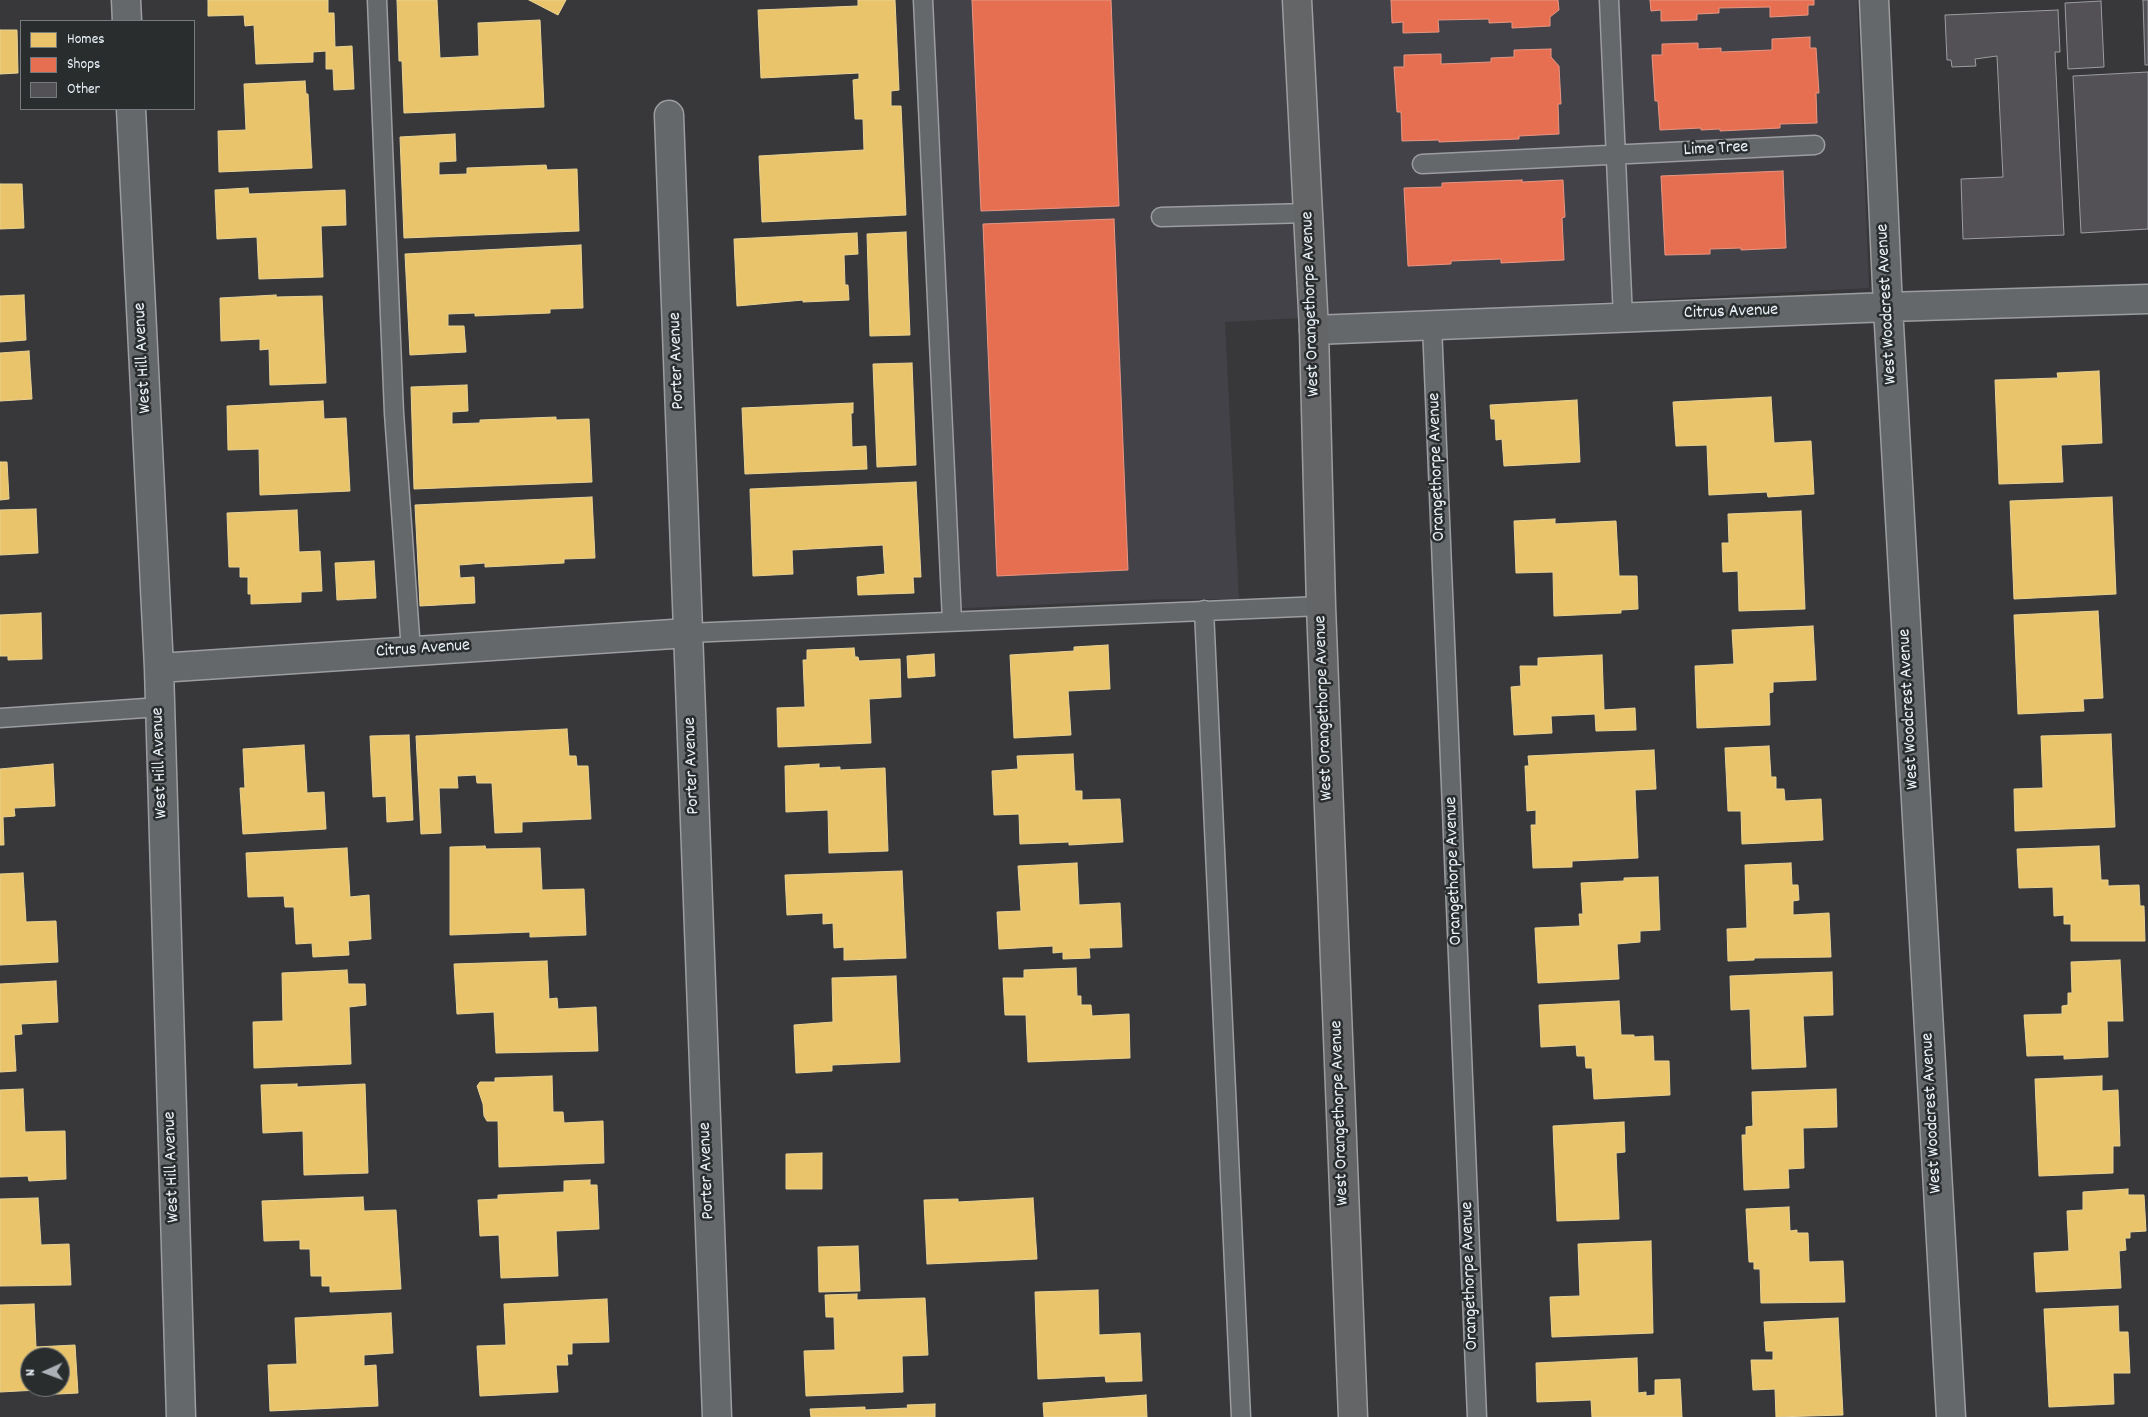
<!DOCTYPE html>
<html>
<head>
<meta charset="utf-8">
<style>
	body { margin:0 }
	#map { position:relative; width:2148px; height:1417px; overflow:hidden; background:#38383a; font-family:Dekko,sans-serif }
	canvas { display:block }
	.legend { position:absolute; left:20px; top:20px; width:175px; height:90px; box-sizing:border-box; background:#2a2d2e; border:1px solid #767b7f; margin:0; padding:6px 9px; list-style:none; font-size:15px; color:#e8f1f8 }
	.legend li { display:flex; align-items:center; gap:10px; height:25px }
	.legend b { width:25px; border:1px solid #767b7f }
	.north { position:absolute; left:20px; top:1347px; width:50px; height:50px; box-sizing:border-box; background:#2a2d2e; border:1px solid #767b7f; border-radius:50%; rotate:268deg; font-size:14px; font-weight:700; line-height:20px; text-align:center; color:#e8f1f8 }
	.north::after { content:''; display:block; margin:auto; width:18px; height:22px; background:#aab0b6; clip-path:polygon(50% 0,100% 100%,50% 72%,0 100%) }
</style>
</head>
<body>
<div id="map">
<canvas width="2148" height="1417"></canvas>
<ul class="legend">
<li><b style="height:14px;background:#e9c46a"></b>Homes</li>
<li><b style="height:14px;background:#e76f51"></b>Shops</li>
<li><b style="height:14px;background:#535155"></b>Other</li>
</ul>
<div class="north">N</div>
</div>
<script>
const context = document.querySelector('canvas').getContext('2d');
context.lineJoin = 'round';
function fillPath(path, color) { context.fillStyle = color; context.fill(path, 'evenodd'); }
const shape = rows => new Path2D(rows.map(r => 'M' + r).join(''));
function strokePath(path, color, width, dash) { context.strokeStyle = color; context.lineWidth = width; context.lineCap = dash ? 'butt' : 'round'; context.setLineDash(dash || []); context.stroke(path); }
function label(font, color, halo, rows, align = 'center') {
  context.font = font + ' Dekko,sans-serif'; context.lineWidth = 5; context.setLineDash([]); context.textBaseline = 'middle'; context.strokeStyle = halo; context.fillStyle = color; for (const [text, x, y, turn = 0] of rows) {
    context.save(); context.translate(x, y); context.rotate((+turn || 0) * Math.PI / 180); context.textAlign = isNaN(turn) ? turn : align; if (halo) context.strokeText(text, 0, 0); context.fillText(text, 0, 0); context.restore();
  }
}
fillPath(shape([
	[918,0,1857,0,1869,288,1225,322,1239,599,1164,599,944,609]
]), '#444249');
const homes = shape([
	[208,0,328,0,328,13,334,13,335,47,352,46,354,89,334,90,333,69,326,69,326,51,313,52,313,62,256,64,254,25,245,26,244,15,208,16,208,0],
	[397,0,437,0,440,58,479,56,478,23,540,20,544,107,404,113,402,61,399,61,397,0],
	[529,0,566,0,558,15,529,0],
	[858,0,895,0,899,90,891,91,891,106,901,106,906,215,762,222,759,156,864,150,863,119,855,119,853,80,859,79,859,73,761,78,758,10,858,6,858,0],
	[0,30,17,30,18,73,0,74,0,30],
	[305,81,306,94,308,94,312,168,219,172,218,131,246,130,244,84,305,81],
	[455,134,456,161,439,162,439,175,467,174,467,168,546,165,547,170,577,169,579,231,404,238,400,137,455,134],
	[0,184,22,184,24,228,0,229,0,184],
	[248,188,249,194,345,190,346,225,321,226,323,277,259,279,257,237,217,239,215,190,248,188],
	[906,232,910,335,870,336,867,234,906,232],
	[857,233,858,254,844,255,845,285,848,285,849,300,803,302,803,300,737,306,734,239,857,233],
	[581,245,583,308,550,309,550,313,475,316,475,313,448,314,448,326,464,326,466,352,410,355,405,254,581,245],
	[24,295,26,340,0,342,0,296,24,295],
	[276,295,276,297,322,296,326,383,270,385,269,349,260,350,260,339,221,341,220,298,276,295],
	[29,351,32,399,0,401,0,353,29,351],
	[912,363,916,465,877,467,873,364,912,363],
	[2099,371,2102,443,2061,445,2063,482,1999,484,1995,380,2058,378,2057,373,2099,371],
	[467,385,468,411,452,412,452,424,480,423,480,420,556,417,556,420,589,419,592,482,414,489,411,387,467,385],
	[1771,397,1774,443,1811,441,1814,494,1768,497,1767,492,1709,495,1707,445,1676,446,1673,402,1771,397],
	[1577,400,1580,462,1504,466,1502,439,1496,440,1495,419,1491,419,1490,405,1577,400],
	[323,401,324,419,346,418,350,491,260,495,259,449,228,450,227,406,323,401],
	[853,403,853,413,851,413,852,447,866,446,867,469,745,474,742,408,853,403],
	[0,462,7,462,9,499,0,500,0,462],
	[916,482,921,577,913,577,914,593,858,595,857,577,885,574,883,545,792,550,793,574,753,576,750,489,916,482],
	[592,497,595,558,564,559,564,563,485,567,485,563,459,565,460,578,474,577,475,603,420,606,415,505,592,497],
	[2112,497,2116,594,2014,599,2010,501,2112,497],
	[36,509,38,553,0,555,0,510,36,509],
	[297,510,299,552,320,551,322,591,301,592,301,602,251,604,251,594,248,594,248,577,240,577,240,567,229,567,227,513,297,510],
	[1801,511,1805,609,1739,611,1738,571,1723,572,1722,543,1729,543,1728,514,1801,511],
	[1555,519,1555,524,1616,521,1619,576,1637,576,1638,609,1621,610,1621,613,1554,616,1553,572,1516,573,1514,521,1555,519],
	[374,561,376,598,337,600,335,563,374,561],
	[2098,611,2103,698,2083,699,2084,711,2018,714,2014,615,2098,611],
	[41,613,42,659,8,660,8,656,0,656,0,615,41,613],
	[1813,626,1816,680,1773,682,1773,692,1769,693,1770,725,1697,728,1695,666,1734,664,1732,630,1813,626],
	[1108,645,1110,689,1068,691,1071,735,1014,738,1010,655,1074,651,1074,647,1108,645],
	[854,648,855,657,858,657,859,661,900,659,901,697,869,699,871,743,778,747,777,708,805,707,803,660,807,660,807,650,854,648],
	[934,654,935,676,908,678,907,656,934,654],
	[1602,655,1604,710,1635,708,1636,730,1596,731,1595,714,1551,716,1552,733,1514,735,1511,687,1521,686,1520,666,1538,666,1538,658,1602,655],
	[567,729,569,756,576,756,577,766,588,766,591,819,522,822,522,832,495,833,492,783,477,783,476,775,457,776,458,788,439,788,441,833,421,834,416,736,567,729],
	[2111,734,2115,827,2015,831,2014,789,2043,788,2041,736,2111,734],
	[409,735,413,820,387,822,386,796,373,797,370,736,409,735],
	[304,745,307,793,324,792,326,829,243,834,240,788,245,788,243,749,304,745],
	[1769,746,1771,777,1776,777,1776,789,1784,789,1785,801,1821,799,1823,840,1742,844,1741,811,1728,811,1725,748,1769,746],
	[1654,750,1656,789,1635,790,1638,858,1572,861,1572,867,1533,868,1531,825,1536,825,1536,810,1527,811,1525,766,1529,766,1528,756,1654,750],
	[1073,754,1075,791,1082,791,1082,800,1120,799,1123,842,1069,845,1069,842,1020,844,1019,814,994,815,992,771,1018,769,1017,756,1073,754],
	[53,764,55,806,14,808,15,816,3,817,4,845,0,845,0,769,53,764],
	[819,764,819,768,840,767,840,770,885,768,888,851,829,853,828,810,786,812,785,766,819,764],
	[485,846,486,849,540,848,542,890,584,889,586,935,530,937,530,932,450,935,450,847,485,846],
	[2099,846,2101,880,2108,880,2108,886,2139,885,2140,906,2144,906,2145,941,2071,941,2071,924,2064,924,2064,915,2054,916,2053,887,2019,888,2017,849,2099,846],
	[347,848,350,897,369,895,371,939,348,941,349,955,313,957,312,943,296,944,294,907,285,907,284,896,248,897,246,853,347,848],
	[1077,863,1079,905,1120,903,1122,947,1089,948,1090,958,1063,959,1063,952,1053,953,1053,946,999,949,997,912,1021,911,1018,866,1077,863],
	[1791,863,1792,885,1798,885,1799,900,1793,901,1793,915,1829,913,1831,957,1754,958,1754,960,1728,961,1727,929,1747,928,1745,865,1791,863],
	[902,871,906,958,844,960,844,947,834,948,833,923,823,924,823,913,787,915,785,875,902,871],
	[23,873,26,922,56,921,58,962,0,965,0,874,23,873],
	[1658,877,1660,930,1640,931,1640,942,1617,944,1619,979,1538,983,1535,928,1580,926,1579,914,1583,914,1581,883,1624,881,1624,878,1658,877],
	[2120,960,2123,1021,2107,1021,2108,1057,2064,1059,2064,1055,2027,1056,2024,1015,2062,1014,2062,1006,2068,1005,2068,993,2072,993,2071,962,2120,960],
	[547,961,549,999,557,998,558,1009,596,1007,598,1051,496,1053,494,1012,457,1014,454,964,547,961],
	[1076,968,1077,996,1081,996,1081,1005,1091,1005,1092,1016,1129,1014,1130,1058,1028,1062,1026,1015,1005,1015,1003,978,1024,978,1024,970,1076,968],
	[347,970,348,984,365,984,366,1005,349,1007,351,1064,254,1068,253,1022,283,1021,282,973,347,970],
	[1832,972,1833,1015,1803,1016,1806,1067,1752,1069,1750,1009,1731,1010,1730,976,1832,972],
	[896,976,900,1062,832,1065,832,1071,796,1073,794,1025,833,1022,832,978,896,976],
	[56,981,58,1022,21,1024,22,1034,14,1035,16,1071,0,1072,0,984,56,981],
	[1619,1001,1621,1035,1634,1035,1634,1037,1653,1036,1654,1061,1669,1061,1670,1095,1594,1099,1592,1068,1586,1068,1585,1056,1577,1056,1576,1045,1541,1047,1539,1005,1619,1001],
	[552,1076,553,1112,563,1112,564,1123,603,1121,604,1163,499,1167,498,1121,487,1121,484,1116,483,1104,477,1086,480,1082,495,1082,495,1078,552,1076],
	[2102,1076,2102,1091,2118,1090,2120,1146,2113,1146,2113,1173,2039,1176,2035,1079,2102,1076],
	[297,1084,297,1087,365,1084,368,1173,304,1175,303,1131,263,1133,261,1085,297,1084],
	[23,1089,25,1132,65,1131,66,1179,29,1181,28,1176,0,1177,0,1090,23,1089],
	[1836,1089,1837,1127,1803,1128,1804,1168,1788,1169,1789,1188,1744,1190,1742,1135,1746,1135,1746,1127,1753,1126,1752,1092,1836,1089],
	[1624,1122,1625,1152,1616,1153,1619,1219,1557,1221,1553,1126,1624,1122],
	[822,1153,822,1189,786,1189,786,1154,822,1153],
	[590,1180,590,1185,597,1185,599,1229,556,1231,558,1276,501,1278,499,1235,480,1236,478,1200,498,1199,498,1195,564,1192,564,1181,590,1180],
	[2128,1189,2128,1195,2144,1195,2146,1231,2130,1232,2130,1238,2125,1238,2126,1250,2119,1251,2121,1288,2036,1292,2034,1253,2069,1251,2067,1211,2083,1210,2083,1192,2128,1189],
	[363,1197,364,1211,396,1210,401,1289,330,1292,330,1286,322,1286,322,1276,311,1276,310,1249,300,1249,300,1240,264,1241,262,1201,363,1197],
	[38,1198,41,1245,69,1244,71,1285,0,1286,0,1199,38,1198],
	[1033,1198,1037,1259,927,1264,924,1200,958,1199,958,1202,1033,1198],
	[1789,1207,1790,1231,1797,1230,1797,1233,1808,1233,1809,1262,1843,1261,1845,1302,1761,1303,1760,1269,1754,1269,1754,1262,1749,1262,1746,1209,1789,1207],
	[1651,1241,1653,1333,1552,1337,1550,1297,1580,1296,1578,1244,1651,1241],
	[858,1246,860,1291,819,1292,818,1247,858,1246],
	[1098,1290,1099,1335,1140,1333,1142,1381,1106,1382,1105,1376,1038,1379,1035,1292,1098,1290],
	[857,1294,857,1300,925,1298,928,1355,902,1356,903,1392,806,1396,804,1351,835,1350,834,1317,826,1317,825,1295,857,1294],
	[607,1299,609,1342,572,1343,572,1354,567,1354,568,1365,556,1365,558,1392,480,1396,477,1346,506,1345,504,1304,607,1299],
	[34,1304,36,1347,75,1345,78,1393,38,1395,38,1390,0,1392,0,1305,34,1304],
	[30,1357,60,1357,60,1387,30,1387,30,1357],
	[2118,1306,2119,1332,2128,1332,2130,1373,2113,1373,2114,1404,2049,1407,2044,1309,2118,1306],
	[391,1313,393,1353,364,1355,364,1366,376,1365,378,1406,270,1411,268,1365,297,1364,295,1318,391,1313],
	[1838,1318,1843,1415,1776,1417,1775,1389,1753,1390,1751,1360,1773,1360,1773,1351,1766,1351,1764,1322,1838,1318],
	[1637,1358,1638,1393,1646,1392,1646,1396,1655,1395,1655,1380,1680,1379,1682,1417,1592,1417,1591,1400,1537,1402,1536,1363,1637,1358],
	[1146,1395,1147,1417,1044,1417,1043,1403,1146,1395],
	[935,1404,935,1417,811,1417,810,1409,865,1407,865,1410,908,1408,907,1405,935,1404]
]);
fillPath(homes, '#e9c46a');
strokePath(homes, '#e9d295', 1);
const shops = shape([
	[972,0,1111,0,1119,206,981,211,972,0],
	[1391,0,1558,0,1559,10,1550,17,1550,26,1512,28,1512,22,1489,23,1489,19,1438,20,1439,32,1403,33,1403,22,1392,23,1391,0],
	[1650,0,1814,0,1814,5,1808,5,1808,15,1770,17,1770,7,1719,8,1719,13,1697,14,1697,20,1661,21,1661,10,1651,11,1650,0],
	[1810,37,1810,48,1816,48,1819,93,1816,93,1817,123,1780,124,1780,128,1720,131,1720,129,1701,130,1701,128,1660,130,1658,101,1655,101,1652,55,1662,55,1662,44,1698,43,1698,49,1721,48,1721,52,1772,50,1772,39,1810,37],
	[1551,49,1551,57,1559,66,1561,104,1558,104,1559,134,1519,136,1519,139,1439,142,1439,140,1402,141,1401,112,1397,112,1394,67,1404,67,1404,55,1441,54,1441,64,1491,62,1491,58,1514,57,1514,50,1551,49],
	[1783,171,1786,248,1741,250,1741,248,1710,249,1710,254,1665,255,1661,176,1783,171],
	[1522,180,1522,182,1563,180,1565,217,1562,218,1564,260,1501,263,1501,259,1451,261,1451,264,1408,266,1404,188,1442,187,1442,183,1522,180],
	[1114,219,1128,570,997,576,983,224,1114,219]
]);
fillPath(shops, '#e76f51');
strokePath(shops, '#e79683', 1);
const building = shape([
	[2143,0,2148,0,2148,65,2145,65,2143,0],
	[2101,1,2104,67,2068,69,2065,3,2101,1],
	[2058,10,2060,52,2055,52,2064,235,1963,239,1961,179,2003,177,1997,56,1975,59,1976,66,1952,67,1951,60,1947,60,1945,15,2058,10],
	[2148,72,2148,229,2081,233,2073,76,2148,72]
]);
fillPath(building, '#535155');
strokePath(building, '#9c9da0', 1);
const service = shape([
	[377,0,394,413,411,651],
	[923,0,952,621],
	[1609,0,1623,318],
	[1422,164,1815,145],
	[1161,217,1308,213],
	[1432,325,1477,1417],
	[1204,610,1241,1417],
	[688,633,1321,606],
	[0,718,160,707]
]);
const minor = shape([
	[126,0,127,21],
	[1874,0,1888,307,1951,1417],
	[131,109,159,668,181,1417],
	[669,115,717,1417],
	[1314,330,1888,307,2148,299],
	[159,668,688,633]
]);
const primary = shape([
	[1297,0,1314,330,1321,606,1353,1417]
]);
strokePath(service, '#9c9da0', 21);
strokePath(minor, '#9c9da0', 31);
strokePath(primary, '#9c9da0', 31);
strokePath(service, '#65686b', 18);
strokePath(minor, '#65686b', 28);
strokePath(primary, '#646566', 28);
label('18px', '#e8f1f8', '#2a2d2e', [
	["Lime Tree",1716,150,-3],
	["West Orangethorpe Avenue",1312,304,-92],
	["West Woodcrest Avenue",1888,304,-93],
	["Citrus Avenue",1731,313,-2],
	["West Hill Avenue",144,358,-93],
	["Porter Avenue",678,361,-92],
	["Orangethorpe Avenue",1438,467,-92],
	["Citrus Avenue",423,650,-4],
	["West Orangethorpe Avenue",1325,708,-92],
	["West Woodcrest Avenue",1910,709,-93],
	["West Hill Avenue",161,763,-92],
	["Porter Avenue",693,766,-92],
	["Orangethorpe Avenue",1455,871,-92],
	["West Orangethorpe Avenue",1341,1113,-92],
	["West Woodcrest Avenue",1933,1113,-93],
	["West Hill Avenue",173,1167,-92],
	["Porter Avenue",708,1171,-92],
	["Orangethorpe Avenue",1471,1276,-92]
]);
</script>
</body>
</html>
